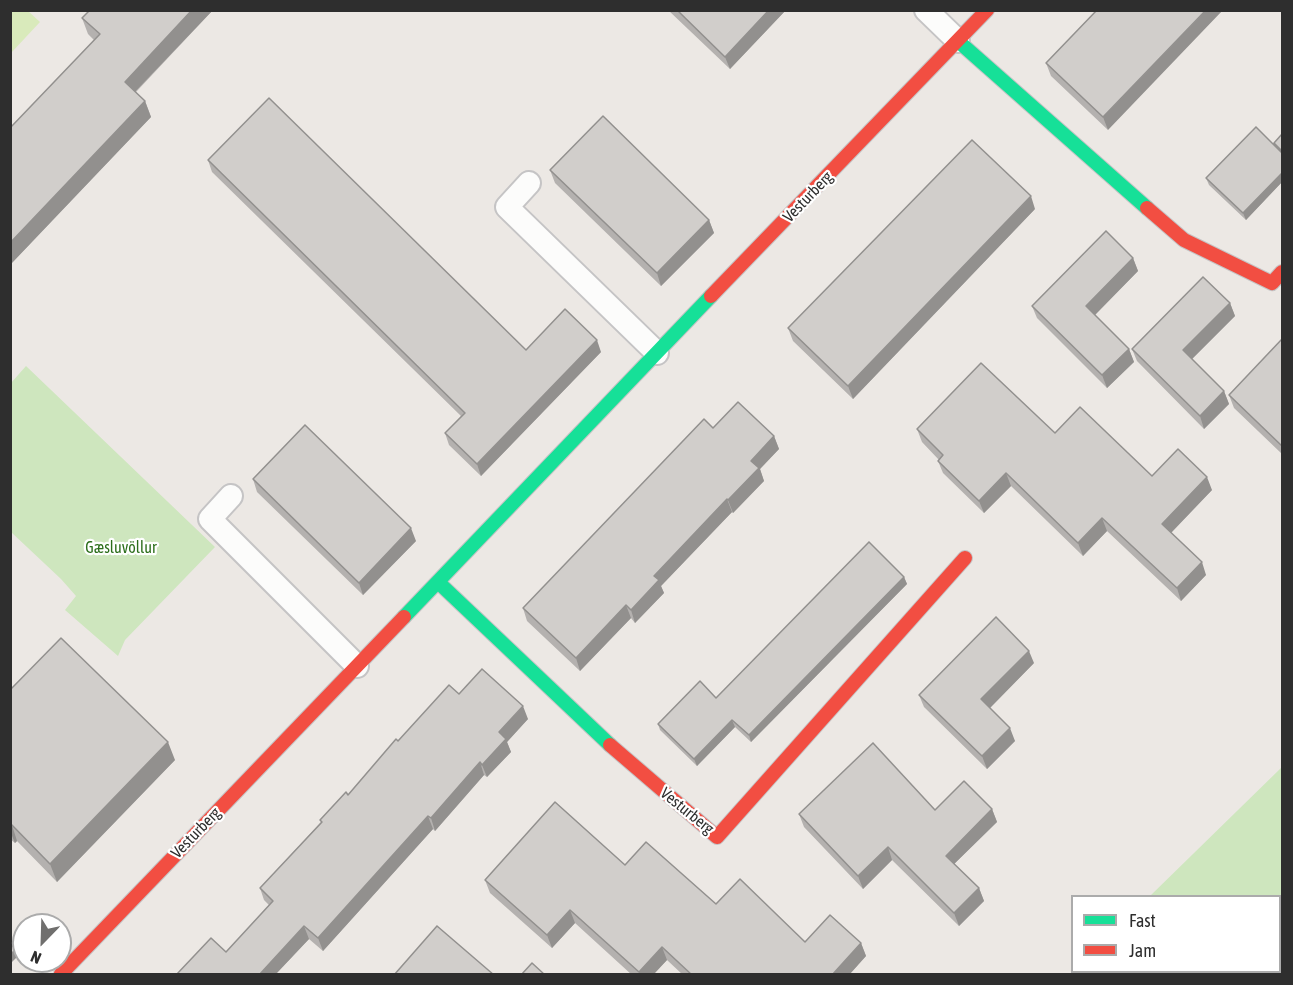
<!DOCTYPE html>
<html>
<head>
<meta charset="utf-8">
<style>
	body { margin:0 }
	#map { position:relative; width:1293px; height:985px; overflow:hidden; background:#ece8e4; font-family:"Asap Condensed",sans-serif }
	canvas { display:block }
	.frame { position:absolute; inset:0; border:12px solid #2e2e2e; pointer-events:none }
	.legend { position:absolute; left:1071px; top:895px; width:210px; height:78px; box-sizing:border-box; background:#fff; border:2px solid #ababab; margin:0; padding:8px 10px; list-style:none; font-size:18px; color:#2e2e2e }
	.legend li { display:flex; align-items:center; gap:12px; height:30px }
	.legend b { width:30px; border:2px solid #ababab }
	.north { position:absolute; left:12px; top:913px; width:60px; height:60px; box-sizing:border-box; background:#fff; border:2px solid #ababab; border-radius:50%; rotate:203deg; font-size:16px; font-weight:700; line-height:24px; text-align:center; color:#2e2e2e }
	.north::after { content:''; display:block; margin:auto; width:21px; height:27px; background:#706f6e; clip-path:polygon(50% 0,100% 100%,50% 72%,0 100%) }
</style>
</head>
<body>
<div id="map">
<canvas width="1293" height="985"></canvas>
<div class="frame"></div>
<ul class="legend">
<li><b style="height:8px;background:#16e098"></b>Fast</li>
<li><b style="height:8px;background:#f24e42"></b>Jam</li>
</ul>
<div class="north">N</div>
</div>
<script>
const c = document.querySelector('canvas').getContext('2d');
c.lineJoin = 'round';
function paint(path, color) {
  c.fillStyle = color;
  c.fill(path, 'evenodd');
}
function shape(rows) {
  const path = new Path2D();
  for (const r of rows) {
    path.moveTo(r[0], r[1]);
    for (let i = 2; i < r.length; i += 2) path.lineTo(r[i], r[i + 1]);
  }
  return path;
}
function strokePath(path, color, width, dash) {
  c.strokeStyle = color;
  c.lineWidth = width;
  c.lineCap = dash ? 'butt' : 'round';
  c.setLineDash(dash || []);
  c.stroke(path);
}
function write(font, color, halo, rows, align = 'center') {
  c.font = font + ' "Asap Condensed",sans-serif';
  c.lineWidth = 4.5;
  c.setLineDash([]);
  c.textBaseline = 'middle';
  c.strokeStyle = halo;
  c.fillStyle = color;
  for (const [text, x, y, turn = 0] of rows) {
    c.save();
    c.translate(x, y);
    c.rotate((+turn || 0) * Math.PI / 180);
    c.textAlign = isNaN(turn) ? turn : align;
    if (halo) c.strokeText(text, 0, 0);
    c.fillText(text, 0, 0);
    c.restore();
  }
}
const green = shape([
	[26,366,215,547,125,640,118,656,65,610,76,596,61,579,11,532,11,383],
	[1282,767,1282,974,1070,974,1073,972,1280,972,1280,896,1150,896]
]);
const pitch = shape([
	[11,10,28,11,40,22,11,53]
]);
const lane = shape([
	[926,10,958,41],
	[529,183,507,207,657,353],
	[231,496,210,519,357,666]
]);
const fast = shape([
	[958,41,1147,208],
	[438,582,610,745],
	[404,617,711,296]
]);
const jam = shape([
	[1147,208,1184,240,1272,283,1282,272],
	[711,296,987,10],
	[610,745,717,837,965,558],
	[61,974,404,617]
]);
const wall = shape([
	[90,10,213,10,136,92,145,101,151,117,10,265,10,128,94,40,88,34,82,18],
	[668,10,786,10,730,69],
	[1097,10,1108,130,1051,76,1046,63],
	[1282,134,1282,182,1246,220,1209,185,1206,178,1275,146,1274,143],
	[208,160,526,350,601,352,481,476,449,445,445,433,461,416,212,172],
	[550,170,709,220,714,233,661,286,555,183],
	[1035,209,853,399,793,341,788,328],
	[1133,258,1138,271,1095,315,1129,349,1134,362,1107,388,1037,318,1032,306],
	[1230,303,1235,316,1192,359,1224,391,1229,404,1204,429,1137,361,1132,349],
	[1282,339,1282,454,1234,408,1229,395],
	[713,428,774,436,779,449,760,469,764,481,733,513,732,512,661,586,664,593,635,623,631,618,580,671,527,621,523,608],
	[917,429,1055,433,1152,476,1212,490,1171,533,1206,575,1181,601,1107,531,1083,556,1011,486,984,513,943,473,938,461,939,460,922,442],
	[253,479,416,541,363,595,257,492],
	[904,577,907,584,751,742,735,727,697,766,660,730,658,724,716,698],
	[1034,663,990,708,1015,741,987,769,924,707,919,695],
	[10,690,175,760,57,882,17,841,15,843,10,839],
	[459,694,528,719,507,742,511,752,487,777,484,775,435,831,433,829,323,951,309,939,275,975,226,952,269,905,264,900,260,888,321,822,320,820],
	[992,809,997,822,954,864,979,888,984,901,959,926,892,860,863,889,804,827,799,814],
	[625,865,805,942,861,943,866,956,849,975,683,975,667,960,653,975,632,975,575,923,552,948,490,893,485,880]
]);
const shadedWall = shape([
	[192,10,213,10,130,97,125,82],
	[769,10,786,10,730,69,725,57],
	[1206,10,1223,10,1108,130,1103,117],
	[145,101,151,117,10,265,10,243],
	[1282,173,1282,182,1246,220,1243,213],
	[1031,196,1035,209,853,399,848,386],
	[709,220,714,233,661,286,657,273],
	[1133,258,1138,271,1091,319,1086,306],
	[1230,303,1235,316,1188,363,1183,350],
	[597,340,601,352,481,476,477,464],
	[1129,349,1134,362,1107,388,1102,375],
	[1224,391,1229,404,1204,429,1200,416],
	[774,436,779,449,760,469,764,481,733,513,728,500,751,461],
	[1006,473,1011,486,984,513,979,501],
	[1207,477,1212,490,1167,537,1162,524],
	[727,499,732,512,661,586,664,593,635,623,631,610,654,576],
	[1102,518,1107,531,1083,556,1078,543],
	[411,528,416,541,363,595,359,583],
	[1202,562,1206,575,1181,601,1177,588],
	[904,577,907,584,751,742,749,735],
	[626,605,631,618,580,671,576,658],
	[1029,651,1034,663,986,712,981,699],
	[523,706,528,719,507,742,511,752,487,777,482,765,499,732],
	[732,720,735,727,697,766,694,759],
	[1010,728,1015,741,987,769,982,756],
	[168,742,175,760,57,882,50,864],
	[480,762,484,775,435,831,431,818],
	[992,809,997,822,950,868,946,856],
	[428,816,433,829,323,951,318,938],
	[11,822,17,841,15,843,10,831],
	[888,847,892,860,863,889,858,876],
	[979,888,984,901,959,926,954,913],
	[570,910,575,923,552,948,547,935],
	[304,926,309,939,275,975,259,975],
	[861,943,866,956,849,975,832,975],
	[662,947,667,960,653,975,640,975,639,972],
	[16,949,18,956,10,964,10,955]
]);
const building = shape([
	[90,10,192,10,125,82,145,101,10,243,10,128,100,34,82,18,90,10],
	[677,10,769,10,725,57,677,10],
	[1097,10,1206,10,1103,117,1046,63,1097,10],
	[269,98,526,350,565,309,597,340,477,464,445,433,465,413,208,160,269,98],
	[603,116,709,220,657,273,550,170,603,116],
	[1256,127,1282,153,1282,173,1243,213,1206,178,1256,127],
	[1282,134,1282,151,1274,143,1282,134],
	[972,140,1031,196,848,386,788,328,972,140],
	[1106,231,1133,258,1086,306,1129,349,1102,375,1032,306,1106,231],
	[1203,277,1230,303,1183,350,1224,391,1200,416,1132,349,1203,277],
	[1282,339,1282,446,1229,395,1282,339],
	[981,363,1055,433,1080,407,1152,476,1178,449,1207,477,1162,524,1202,562,1177,588,1102,518,1078,543,1006,473,979,501,938,461,943,455,917,429,981,363],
	[738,402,774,436,751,461,759,468,728,500,727,499,654,576,659,580,631,610,626,605,576,658,523,608,704,419,713,428,738,402],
	[305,425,411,528,359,583,253,479,305,425],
	[869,542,904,577,749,735,732,720,694,759,658,724,700,681,716,698,869,542],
	[996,617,1029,651,981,699,1010,728,982,756,919,695,996,617],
	[61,638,168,742,50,864,10,823,10,690,61,638],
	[482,669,523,706,499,732,506,739,482,765,480,762,431,818,428,816,318,938,304,926,259,975,176,975,211,938,226,952,273,901,260,888,322,822,320,820,346,792,348,795,396,739,398,741,449,685,459,694,482,669],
	[873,743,935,810,964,781,992,809,946,856,979,888,954,913,888,847,858,876,799,814,873,743],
	[555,802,625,865,646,842,716,904,740,879,805,942,830,915,861,943,832,975,692,975,662,947,639,972,570,910,547,935,485,880,555,802],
	[437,926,494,975,394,975,437,926],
	[10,944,16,949,10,955,10,944],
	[532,963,545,975,521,975,532,963]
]);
const streetNames = [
	["Vesturberg",808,197,-46],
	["Vesturberg",687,811,39],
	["Vesturberg",196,833,-46]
];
const parkNames = [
	["Gæsluvöllur",121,548]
];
paint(green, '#cee6be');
paint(pitch, '#d9eabb');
strokePath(lane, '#c5c4c5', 26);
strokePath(fast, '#c5c4c5', 16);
strokePath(jam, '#c5c4c5', 16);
strokePath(lane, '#fcfcfb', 22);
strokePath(fast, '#16e098', 14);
strokePath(jam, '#f24e42', 14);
paint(wall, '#b4b1af');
paint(shadedWall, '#92908e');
paint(building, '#d1cecb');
strokePath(building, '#92908e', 1.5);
write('16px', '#2e2e2e', '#fff', streetNames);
write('16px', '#2c6e1b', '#fff', parkNames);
</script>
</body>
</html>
